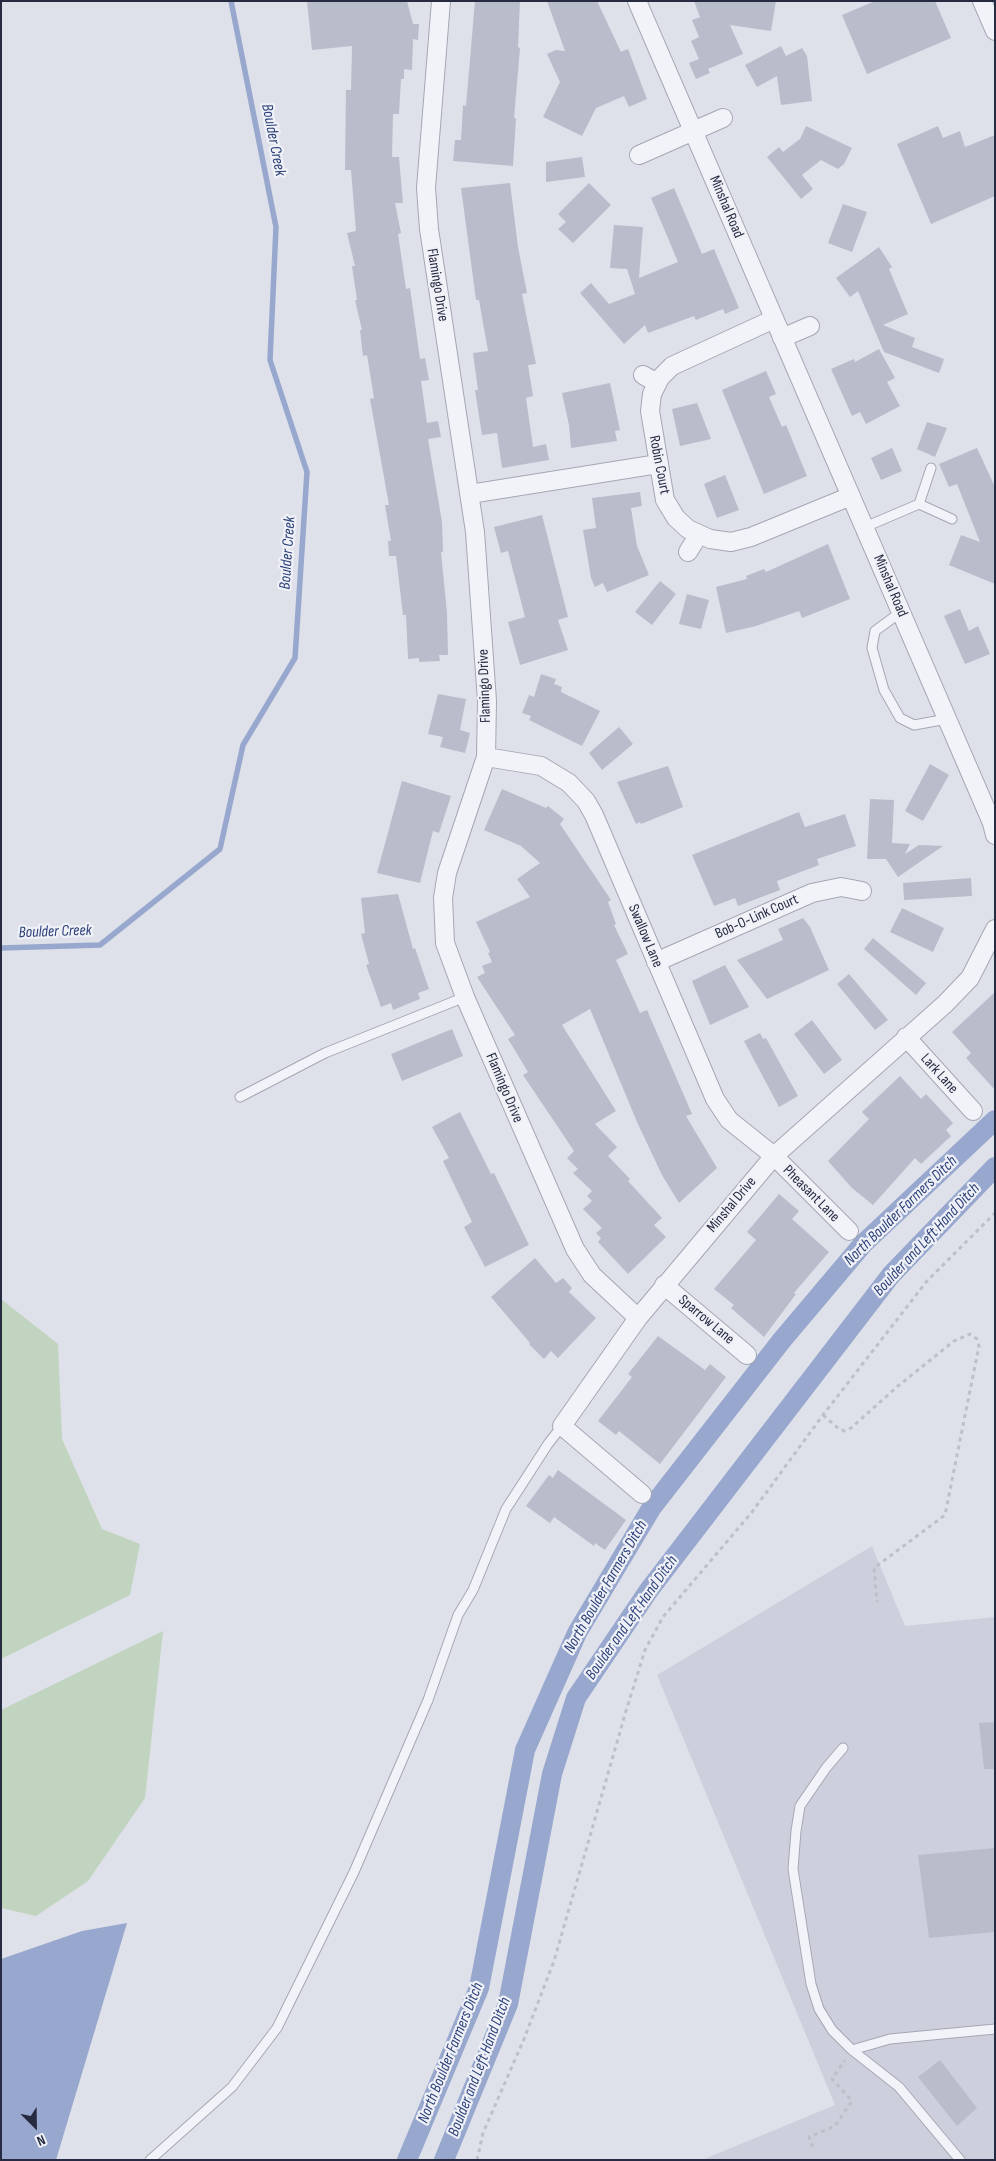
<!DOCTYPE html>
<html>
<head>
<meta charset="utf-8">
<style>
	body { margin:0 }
	#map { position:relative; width:996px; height:2161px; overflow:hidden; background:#dfe1ea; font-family:"Sofia Sans Condensed",sans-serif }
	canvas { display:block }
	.frame { position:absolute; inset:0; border:2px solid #262b42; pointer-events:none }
	.north { position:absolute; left:10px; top:2101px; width:50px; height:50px; -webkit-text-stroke:4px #eff1f7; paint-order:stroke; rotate:157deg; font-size:14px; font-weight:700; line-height:20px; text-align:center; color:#262b42 }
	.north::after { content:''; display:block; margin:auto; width:18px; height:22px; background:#262b42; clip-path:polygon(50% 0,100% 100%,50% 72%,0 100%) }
</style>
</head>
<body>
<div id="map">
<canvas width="996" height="2161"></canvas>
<div class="frame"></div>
<div class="north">N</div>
</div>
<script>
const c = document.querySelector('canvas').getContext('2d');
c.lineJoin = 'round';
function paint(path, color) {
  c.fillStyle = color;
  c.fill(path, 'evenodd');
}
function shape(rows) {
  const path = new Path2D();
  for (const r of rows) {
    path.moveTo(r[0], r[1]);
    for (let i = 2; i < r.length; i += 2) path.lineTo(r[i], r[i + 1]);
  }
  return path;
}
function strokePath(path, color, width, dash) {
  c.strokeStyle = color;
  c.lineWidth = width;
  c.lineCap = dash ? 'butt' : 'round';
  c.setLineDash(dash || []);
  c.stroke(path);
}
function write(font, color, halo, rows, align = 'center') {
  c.font = font + ' "Sofia Sans Condensed",sans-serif';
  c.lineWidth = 4.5;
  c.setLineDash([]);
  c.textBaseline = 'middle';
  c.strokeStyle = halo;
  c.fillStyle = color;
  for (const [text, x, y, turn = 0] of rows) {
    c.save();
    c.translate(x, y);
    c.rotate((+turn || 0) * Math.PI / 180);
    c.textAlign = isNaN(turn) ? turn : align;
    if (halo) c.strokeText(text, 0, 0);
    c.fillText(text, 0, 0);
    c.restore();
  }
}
const built = shape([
	[872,1546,905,1626,995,1617,995,2160,702,2160,835,2105,657,1675]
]);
const green = shape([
	[1,1299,58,1344,62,1439,102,1529,140,1544,130,1595,1,1659],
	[163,1631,145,1798,88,1881,36,1916,1,1908,1,1710]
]);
const water = shape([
	[127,1923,56,2160,1,2160,1,1959,82,1931]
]);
const stream = shape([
	[1,948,100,945,220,849,243,745,295,658,307,472,270,360,276,227,231,1]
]);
const canal = shape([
	[407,2160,479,1988,525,1750,577,1633,652,1507,782,1340,863,1244,995,1120],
	[444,2160,508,2004,552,1774,576,1698,649,1590,891,1275,995,1167]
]);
const building = shape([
	[307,1,407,1,413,24,419,24,418,40,413,39,412,70,404,69,404,79,401,79,399,114,393,114,392,157,399,157,403,203,395,203,401,233,398,234,406,289,410,288,420,359,425,358,429,380,421,381,427,423,438,421,441,437,428,439,442,522,443,552,441,552,447,613,448,655,439,655,440,661,419,662,419,658,408,659,406,615,403,615,396,556,389,556,388,541,391,541,385,505,389,505,370,399,374,398,367,355,363,356,360,330,362,330,355,300,357,300,352,266,355,266,347,233,356,231,351,170,345,170,346,90,351,90,352,46,312,50],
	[475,1,520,1,518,47,520,48,514,118,516,118,513,166,453,161,455,140,461,140,463,105,466,106],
	[547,1,597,1,621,52,628,49,647,99,629,107,624,96,596,108,582,136,543,117,560,82,547,54,556,50,565,51],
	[694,1,776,1,771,31,730,25,743,54,708,69,710,73,696,79,689,63,699,59,691,41,699,37,692,20,700,17],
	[875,1,935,1,951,38,867,74,842,15],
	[781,46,786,56,802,48,807,56,812,101,781,105,777,76,757,87,745,65],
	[806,126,852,148,844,164,838,169,821,160,802,175,813,189,801,199,767,157,779,147,783,152,800,139],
	[938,126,943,138,960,131,965,147,995,135,995,196,931,224,897,144],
	[582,157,585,177,546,182,546,162],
	[510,183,518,247,527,293,522,294,536,364,528,365,533,396,526,398,533,447,546,444,549,460,502,468,497,433,482,435,475,390,478,390,473,353,488,351,479,300,476,300,461,188],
	[589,183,611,205,573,243,558,229,566,222,558,214],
	[674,188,702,254,714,249,739,308,725,314,723,309,696,320,694,316,648,333,645,325,624,344,580,293,591,283,609,304,635,294,627,269,610,268,614,225,643,227,639,278,678,262,651,198],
	[843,204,867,212,852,252,828,243],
	[879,247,892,267,889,269,908,314,883,325,915,338,912,347,944,359,939,373,884,352,858,291,850,297,836,278],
	[879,349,895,378,887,382,900,406,866,424,860,412,852,416,831,369,854,359,855,362],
	[766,371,776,394,769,397,782,427,786,425,807,476,764,494,722,390],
	[610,383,620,430,615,431,617,441,571,448,569,425,562,393],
	[697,403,711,439,680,446,672,409],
	[927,422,947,428,935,457,917,449],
	[892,448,902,471,881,480,871,458],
	[977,448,995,487,995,584,949,565,961,535,980,542,957,484,949,487,939,464],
	[725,475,739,510,717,518,704,484],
	[640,492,642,506,631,508,637,546,649,575,607,592,603,583,595,587,591,578,583,530,596,528,592,498],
	[542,515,568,617,558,620,568,650,520,665,508,622,525,617,508,551,501,553,494,527],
	[828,544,850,599,802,618,799,611,756,626,726,633,716,587,747,579,746,576,764,569,766,572],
	[660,581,676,594,652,625,635,612],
	[687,594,709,600,701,629,679,624],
	[960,609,969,631,978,626,990,654,965,664,944,616],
	[541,674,556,679,554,684,562,687,561,692,600,711,582,746,529,720,531,716,522,713,529,695,534,697],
	[438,694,466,699,460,730,470,733,465,753,440,747,443,737,428,734],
	[619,727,633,744,602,770,589,753],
	[930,764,949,775,923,821,905,811],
	[668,766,683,807,641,824,640,822,636,824,617,782],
	[402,781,451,796,439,833,433,831,420,883,377,873],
	[502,789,546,808,548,806,564,819,560,824,611,900,608,902,616,924,614,925,628,954,616,960,640,1013,647,1010,692,1114,686,1116,717,1168,679,1203,662,1175,637,1122,590,1009,562,1025,616,1111,595,1124,617,1147,608,1156,630,1179,628,1181,662,1218,654,1225,666,1237,628,1274,598,1242,601,1238,596,1233,602,1228,583,1209,592,1201,587,1196,592,1191,573,1173,578,1169,567,1158,574,1151,523,1075,528,1072,508,1039,515,1035,477,977,485,973,482,966,492,962,488,953,490,952,476,922,530,897,517,879,540,863,521,846,484,830],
	[870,799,894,800,892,843,910,844,905,854,919,845,943,846,898,877,886,859,867,859],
	[799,812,805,827,845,814,856,846,817,859,819,865,777,881,780,890,738,906,735,898,714,906,692,855],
	[971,878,972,896,904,900,903,883],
	[398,894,413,949,415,948,429,989,418,993,420,999,393,1010,391,1003,381,1007,366,965,369,964,361,934,365,933,361,898],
	[902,908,944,928,933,952,890,932],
	[803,918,810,927,829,970,767,999,737,960,783,940,778,929],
	[873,938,926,983,916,995,864,949],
	[725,965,749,1007,710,1025,692,981],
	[849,974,888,1020,875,1030,837,984],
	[995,992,995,1090,966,1058,971,1053,952,1032],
	[812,1020,842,1060,824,1074,794,1034],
	[452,1029,463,1056,402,1081,391,1054],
	[760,1033,763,1039,766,1038,798,1096,779,1107,744,1041],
	[900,1076,921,1099,926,1094,953,1123,946,1130,951,1136,921,1164,915,1158,873,1205,852,1188,828,1161,869,1119,862,1112],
	[460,1112,491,1174,494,1173,529,1245,485,1267,464,1227,472,1222,443,1161,449,1158,432,1127],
	[779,1194,799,1211,792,1219,829,1252,794,1293,796,1294,764,1337,731,1308,734,1305,714,1289,756,1240,747,1232],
	[535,1258,556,1283,563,1278,572,1288,569,1292,596,1318,558,1358,551,1351,544,1359,529,1344,530,1343,491,1297],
	[658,1336,705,1370,710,1364,726,1377,660,1464,619,1431,616,1435,598,1421,632,1377,628,1374],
	[558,1470,626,1520,605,1550,595,1543,594,1546,554,1517,550,1523,526,1506,549,1475,553,1478],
	[995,1722,995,1769,984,1769,979,1723],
	[995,1848,995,1932,929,1938,918,1855],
	[940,2060,977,2108,957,2126,918,2077]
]);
const path = shape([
	[823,1415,839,1429,845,1431,851,1428,898,1386,954,1341,970,1334,977,1339,979,1346,945,1515,874,1568,877,1602],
	[813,2147,809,2137,835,2126,852,2101,832,2079,845,2060],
	[477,2160,483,2133,524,2039,554,1961,626,1711,645,1650,663,1617,752,1512,823,1415,927,1281,995,1213]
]);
const service = shape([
	[919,504,931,468],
	[865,527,919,504,952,519],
	[901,612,875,631,872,648,884,690,900,718,914,725,947,719],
	[240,1097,325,1053,465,997],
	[843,1748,826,1768,800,1806,796,1831,793,1869,811,1984,819,2009,832,2030,852,2050,899,2087,960,2160],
	[852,2050,890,2039,995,2029],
	[150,2160,232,2087,277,2028,354,1872,428,1700,458,1615,473,1590,506,1509,548,1444,562,1426]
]);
const minor = shape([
	[441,1,426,188,429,229,475,532,487,701,486,757,447,873,443,898,445,943,465,997,575,1249,592,1275,638,1318],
	[637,1,992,823,995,835],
	[982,1,995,31],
	[639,155,723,118],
	[774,319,672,366,660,378,652,394,650,411,665,500,676,518,688,529,710,539,731,542,751,537,851,496],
	[782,338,810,326],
	[643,375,657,383],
	[470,494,658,464],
	[688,552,699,534],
	[486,757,541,766,569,783,586,801,594,815,715,1099,729,1120,774,1156,849,1231],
	[656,962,812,893,841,887,862,891],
	[906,1037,973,1111],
	[664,1285,747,1355],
	[642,1494,562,1426,638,1318,774,1156,945,1004,970,978,995,929]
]);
const streetNames = [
	["Minshal Road",726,207,67],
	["Flamingo Drive",437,285,81],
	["Robin Court",659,465,79],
	["Minshal Road",890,586,67],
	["Flamingo Drive",485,686,-92],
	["Bob-O-Link Court",757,917,-24],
	["Swallow Lane",645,936,67],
	["Lark Lane",939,1074,48],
	["Flamingo Drive",504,1088,67],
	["Pheasant Lane",811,1194,45],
	["Minshal Drive",732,1205,-50],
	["Sparrow Lane",706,1320,40]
];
const waterNames = [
	["Boulder Creek",273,140,79],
	["Boulder Creek",288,553,-86],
	["Boulder Creek",55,932,-2],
	["North Boulder Farmers Ditch",901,1211,-44],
	["Boulder and Left Hand Ditch",927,1240,-47],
	["North Boulder Farmers Ditch",606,1587,-60],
	["Boulder and Left Hand Ditch",632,1618,-55],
	["North Boulder Farmers Ditch",451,2053,-68],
	["Boulder and Left Hand Ditch",480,2067,-69]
];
paint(built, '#cdd0dc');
paint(green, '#c1d4bf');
paint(water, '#97a7cd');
strokePath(stream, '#97a7cd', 5.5);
strokePath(canal, '#97a7cd', 20);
paint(building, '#b9bcca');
strokePath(service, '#a4a7b4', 11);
strokePath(minor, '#a4a7b4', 20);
strokePath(path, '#bdbfc9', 3, [4, 4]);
strokePath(service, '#f2f3f8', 9);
strokePath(minor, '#f2f3f8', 18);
write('15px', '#262b42', '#eff1f7', streetNames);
write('italic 16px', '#2d417a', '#eff1f7', waterNames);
</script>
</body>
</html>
